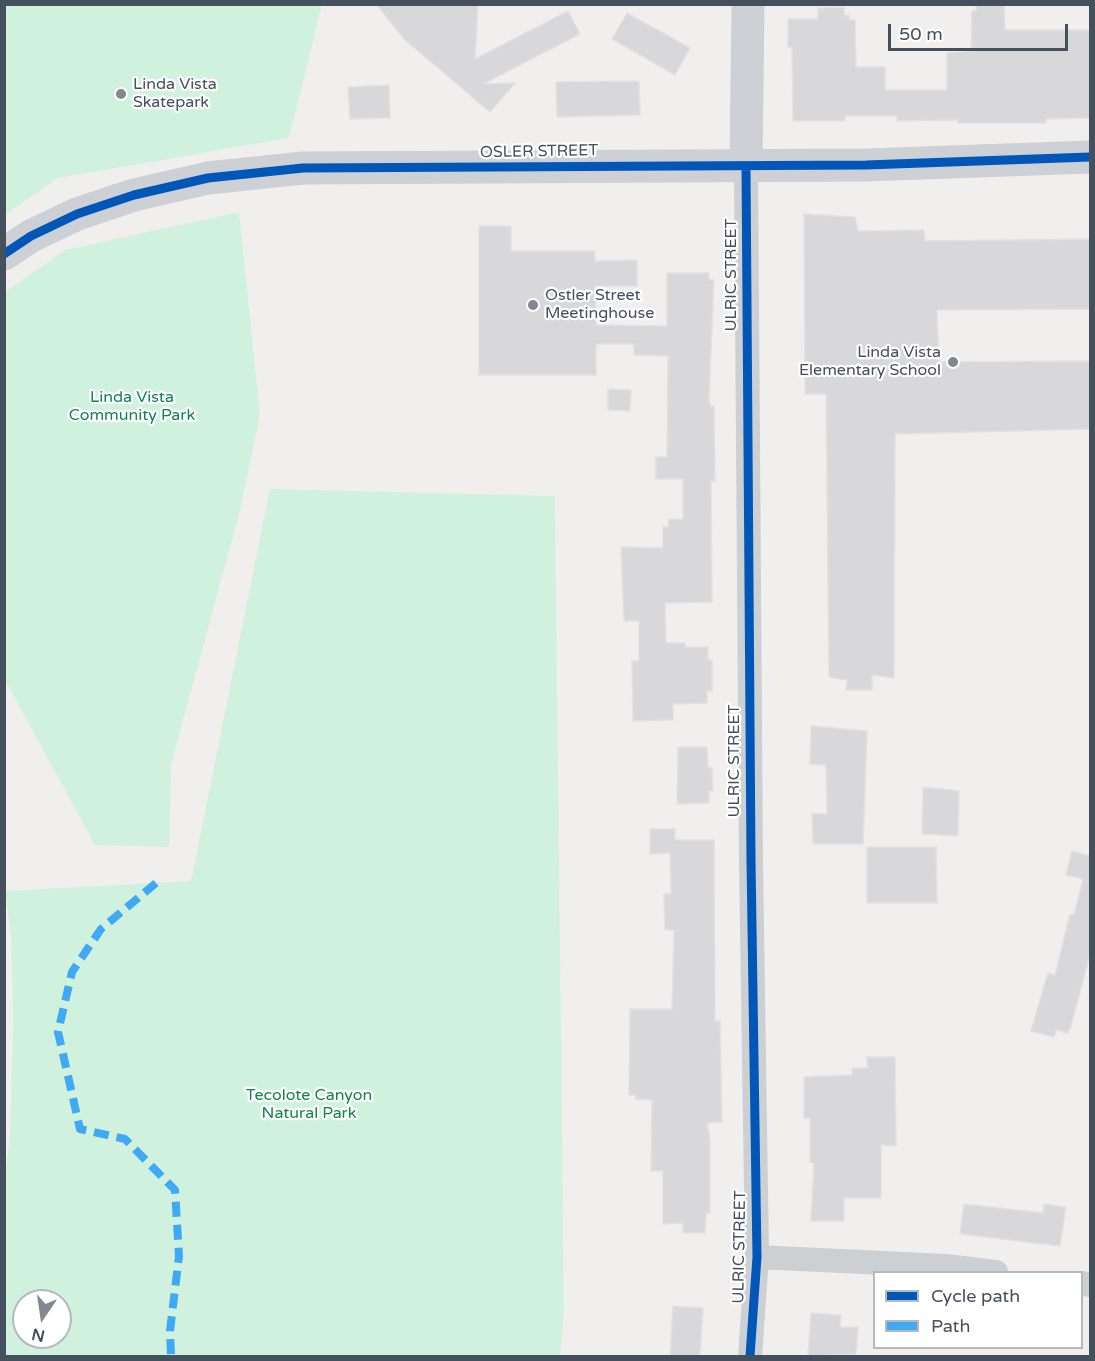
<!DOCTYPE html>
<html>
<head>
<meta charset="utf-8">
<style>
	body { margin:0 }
	#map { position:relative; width:1095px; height:1361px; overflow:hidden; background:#f0efee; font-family:"Varela Round",sans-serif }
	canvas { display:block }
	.frame { position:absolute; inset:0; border:6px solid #44505d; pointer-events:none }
	.legend { position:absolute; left:873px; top:1271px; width:210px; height:78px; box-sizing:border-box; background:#fff; border:2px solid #b4b9be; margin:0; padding:8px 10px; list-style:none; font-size:18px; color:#44505d }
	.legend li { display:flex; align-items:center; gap:12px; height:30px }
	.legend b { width:30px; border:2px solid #b4b9be }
	.north { position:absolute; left:12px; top:1289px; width:60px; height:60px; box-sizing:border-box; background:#fff; border:2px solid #b4b9be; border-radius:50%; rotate:193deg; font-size:16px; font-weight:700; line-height:24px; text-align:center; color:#44505d }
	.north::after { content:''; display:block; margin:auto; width:21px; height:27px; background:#808890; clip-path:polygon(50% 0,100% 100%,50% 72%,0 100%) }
	.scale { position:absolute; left:888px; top:24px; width:180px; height:27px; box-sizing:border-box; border:3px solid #44505d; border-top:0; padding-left:8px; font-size:18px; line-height:21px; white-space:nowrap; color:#44505d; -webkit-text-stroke:4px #fff; paint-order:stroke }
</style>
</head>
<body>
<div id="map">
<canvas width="1095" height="1361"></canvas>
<div class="frame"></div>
<ul class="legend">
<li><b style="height:8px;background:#0057b8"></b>Cycle path</li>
<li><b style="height:8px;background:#3fa9f5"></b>Path</li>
</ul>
<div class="north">N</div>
<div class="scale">50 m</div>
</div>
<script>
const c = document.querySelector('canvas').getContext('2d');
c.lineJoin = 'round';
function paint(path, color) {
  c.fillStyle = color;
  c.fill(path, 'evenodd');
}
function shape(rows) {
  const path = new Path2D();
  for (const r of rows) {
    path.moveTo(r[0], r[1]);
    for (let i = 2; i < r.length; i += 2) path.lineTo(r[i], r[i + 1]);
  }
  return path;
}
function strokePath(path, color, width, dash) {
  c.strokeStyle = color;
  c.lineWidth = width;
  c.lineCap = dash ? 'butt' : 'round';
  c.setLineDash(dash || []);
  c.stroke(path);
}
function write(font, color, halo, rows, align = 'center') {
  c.font = font + ' "Varela Round",sans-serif';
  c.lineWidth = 4.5;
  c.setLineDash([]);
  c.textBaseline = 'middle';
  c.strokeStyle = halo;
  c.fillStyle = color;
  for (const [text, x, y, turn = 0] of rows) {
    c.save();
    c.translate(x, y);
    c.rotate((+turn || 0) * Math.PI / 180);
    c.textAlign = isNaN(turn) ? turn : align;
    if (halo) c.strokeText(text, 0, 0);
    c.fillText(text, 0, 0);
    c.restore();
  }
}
const green = shape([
	[4,5,5,4,322,5,289,138,58,178,5,215],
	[239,212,260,415,240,510,171,765,169,847,95,845,5,680,5,292,65,250],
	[270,489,555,496,564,1312,560,1356,5,1356,4,1188,10,1134,13,1019,11,937,5,891,191,881],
	[24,1301,60,1301,60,1337,24,1337]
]);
const building = shape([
	[376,4,478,4,475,59,568,11,580,34,483,84,515,83,490,112,404,39,376,4],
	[976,4,1004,4,1005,30,1090,30,1090,118,1046,119,1046,123,958,123,958,120,897,121,897,116,845,116,845,121,793,121,792,47,788,47,788,19,818,19,818,8,844,7,844,16,849,15,849,20,855,20,856,67,885,67,885,90,947,90,947,53,971,51,972,11,976,11,976,4],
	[627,13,690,48,675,75,612,39,627,13],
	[639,81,640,115,557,117,556,82,639,81],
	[389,85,390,118,350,119,348,87,389,85],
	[804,214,855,217,858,231,924,230,925,241,1090,239,1090,309,937,310,939,362,1090,361,1090,429,895,434,894,678,872,675,872,690,846,690,847,680,829,677,826,394,805,394,804,214],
	[479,226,511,226,511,251,595,251,595,261,637,260,637,286,595,286,596,325,667,326,667,273,709,273,709,280,714,280,709,399,711,407,714,406,715,481,711,481,712,602,665,603,666,643,685,643,685,647,708,647,708,660,712,660,712,691,707,691,707,703,673,704,673,720,633,721,632,661,639,661,639,621,624,621,621,547,663,548,663,527,668,527,669,519,683,519,683,479,656,479,656,457,667,457,668,356,634,355,634,344,596,344,596,375,479,375,479,226],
	[608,389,631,390,630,411,608,410,608,389],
	[811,726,867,731,863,844,813,844,812,813,827,814,826,765,810,764,811,726],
	[678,747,707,747,708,767,712,768,713,791,709,791,709,803,677,804,678,747],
	[923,787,959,791,958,836,922,834,923,787],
	[650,829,675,829,675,840,714,840,715,1021,720,1021,722,1122,707,1123,710,1140,710,1213,706,1213,705,1233,683,1233,683,1223,663,1224,663,1171,651,1171,652,1100,635,1099,636,1095,629,1095,630,1009,672,1009,674,930,665,930,664,894,671,894,670,853,650,854,650,829],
	[867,847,936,847,937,903,867,903,867,847],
	[1072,851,1090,856,1090,955,1070,1029,1067,1033,1056,1030,1054,1037,1031,1031,1048,973,1055,975,1070,914,1074,915,1083,879,1066,875,1072,851],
	[867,1057,895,1057,896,1146,881,1145,881,1198,844,1198,844,1221,811,1221,814,1163,810,1162,810,1118,804,1118,804,1077,852,1075,852,1068,868,1068,867,1057],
	[964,1204,1043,1213,1044,1204,1066,1207,1060,1246,960,1234,964,1204],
	[673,1306,703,1308,700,1356,670,1356,673,1306],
	[811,1313,841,1315,840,1327,858,1327,856,1354,808,1356,811,1313]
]);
const street = shape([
	[746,166,751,861,757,1257,750,1356],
	[757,1257,946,1266,996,1272],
	[1082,1283,1090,1285]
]);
const secondary = shape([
	[746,166,748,4],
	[4,254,31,236,77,214,134,195,208,178,303,168,866,165,1090,157]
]);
const quiet = shape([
	[156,883,101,929,72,972,58,1032,80,1129,125,1139,175,1190,179,1256,170,1331,171,1356]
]);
const cycleway = shape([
	[746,166,751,861,757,1257,750,1356],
	[4,254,31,236,77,214,134,195,208,178,303,168,866,165,1090,157]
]);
const markers = [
	[121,94,6,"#808890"],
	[533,305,6,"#808890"],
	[953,362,6,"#808890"]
];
const poiNames = [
	["Linda Vista",133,85],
	["Skatepark",133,103],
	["Ostler Street",545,296],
	["Meetinghouse",545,314],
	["Linda Vista",941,353,"right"],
	["Elementary School",941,371,"right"]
];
const streetNames = [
	["OSLER STREET",539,152,-1],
	["ULRIC STREET",732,275,-90],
	["ULRIC STREET",735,761,-90],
	["ULRIC STREET",740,1247,-89]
];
const parkNames = [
	["Linda Vista",132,398],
	["Community Park",132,416],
	["Tecolote Canyon",309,1096],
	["Natural Park",309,1114]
];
paint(green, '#d1f1df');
paint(building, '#d8d8da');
strokePath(building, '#e1e1e1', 1.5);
strokePath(street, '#ccd0d3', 24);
strokePath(secondary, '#cdd0d4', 33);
strokePath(quiet, '#3fa9f5', 8, [15, 8]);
strokePath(cycleway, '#0057b8', 9);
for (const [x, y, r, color] of markers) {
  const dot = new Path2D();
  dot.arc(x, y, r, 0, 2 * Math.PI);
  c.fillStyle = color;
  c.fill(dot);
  strokePath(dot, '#fff', 2);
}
write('16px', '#44505d', '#fff', poiNames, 'left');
write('16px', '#44505d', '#fff', streetNames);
write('16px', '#0f8450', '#fff', parkNames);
</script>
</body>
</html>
